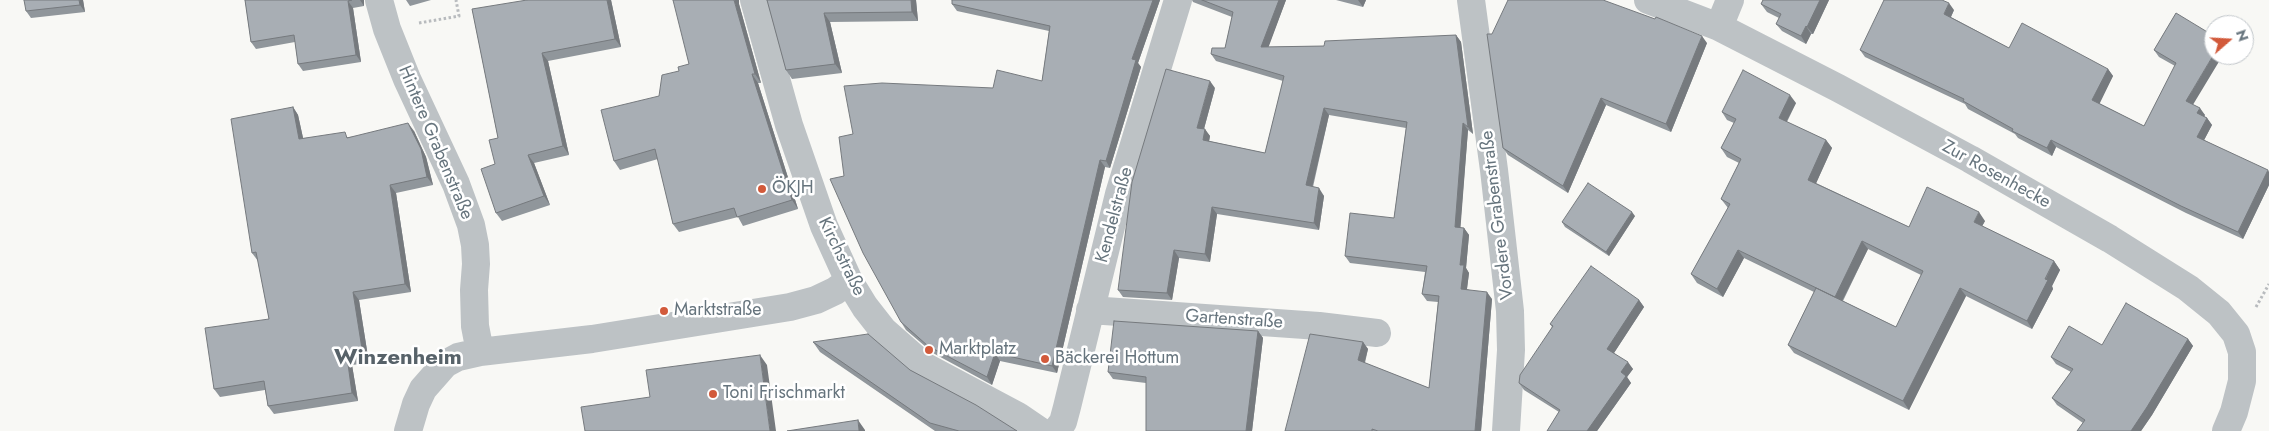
<!DOCTYPE html>
<html>
<head>
<meta charset="utf-8">
<style>
	body { margin:0 }
	#map { position:relative; width:2269px; height:431px; overflow:hidden; background:#f8f8f5; font-family:Jost,sans-serif }
	canvas { display:block }
	.north { position:absolute; left:2204px; top:15px; width:50px; height:50px; box-sizing:border-box; background:#fff; border:1px solid #c2c7cb; border-radius:50%; rotate:71deg; font-size:14px; font-weight:700; line-height:20px; text-align:center; color:#66747d }
	.north::after { content:''; display:block; margin:auto; width:18px; height:22px; background:#d25a3b; clip-path:polygon(50% 0,100% 100%,50% 72%,0 100%) }
</style>
</head>
<body>
<div id="map">
<canvas width="2269" height="431"></canvas>
<div class="north">N</div>
</div>
<script>
const c = document.querySelector('canvas').getContext('2d');
c.lineJoin = 'round';
function shape(rows) {
  const path = new Path2D();
  for (const r of rows) {
    path.moveTo(r[0], r[1]);
    for (let i = 2; i < r.length; i += 2) path.lineTo(r[i], r[i + 1]);
  }
  return path;
}
function strokePath(path, color, width, dash) {
  c.strokeStyle = color;
  c.lineWidth = width;
  c.lineCap = dash ? 'butt' : 'round';
  c.setLineDash(dash || []);
  c.stroke(path);
}
function paint(path, color) {
  c.fillStyle = color;
  c.fill(path, 'evenodd');
}
function write(font, color, halo, rows, align = 'center') {
  c.font = font + ' Jost,sans-serif';
  c.lineWidth = 5;
  c.setLineDash([]);
  c.textBaseline = 'middle';
  c.strokeStyle = halo;
  c.fillStyle = color;
  for (const [text, x, y, turn = 0] of rows) {
    c.save();
    c.translate(x, y);
    c.rotate((+turn || 0) * Math.PI / 180);
    c.textAlign = isNaN(turn) ? turn : align;
    if (halo) c.strokeText(text, 0, 0);
    c.fillText(text, 0, 0);
    c.restore();
  }
}
const path = shape([
	[419,23,459,16,456,0],
	[2256,307,2269,284]
]);
const minor = shape([
	[379,0,387,29,407,79,456,184,471,225,475,245,476,264,474,290,475,326,480,352],
	[754,0,789,125,824,226,849,281,865,307,883,330,924,366,1018,416,1040,431],
	[1471,0,1494,170,1510,311,1511,350,1506,431],
	[1648,0,1719,27,1838,88,1970,159,2110,239,2188,288,2219,313,2236,334,2242,352,2242,381,2234,412,2226,431],
	[1719,27,1730,0],
	[1090,310,1319,326,1377,333],
	[408,431,416,404,423,389,445,364,458,357,480,352,592,339,790,307,816,300,835,291,849,281],
	[1056,431,1063,422,1067,407,1119,194,1178,0]
]);
const wall = shape([
	[83,0,85,12,31,18,26,11],
	[245,0,364,0,364,6,353,8,361,62,303,71,298,64,295,42,256,49,251,42],
	[406,0,431,0,410,6],
	[611,0,621,47,548,61,569,155,534,163,550,205,502,221,496,213,495,164,498,138,472,9],
	[767,0,916,0,918,21,830,22,842,73,792,79,786,70],
	[1160,0,1138,63,1141,67,1110,168,1105,167,1057,373,1000,361,992,385,933,353,906,330,901,322,844,176,853,134,993,88,1042,81,1049,31,957,11,952,4],
	[1192,0,1286,0,1268,47,1324,46,1456,35,1461,42,1473,134,1468,130,1460,228,1464,228,1469,235,1466,268,1469,273,1467,289,1492,299,1481,431,1285,431,1363,342,1368,349,1365,363,1429,388,1438,302,1427,301,1422,294,1425,272,1350,263,1345,256,1394,218,1406,128,1329,115,1313,187,1324,196,1319,230,1217,214,1210,262,1179,258,1172,300,1123,297,1118,290,1215,88,1204,129,1210,136,1209,141,1265,153,1283,81,1216,61,1211,54,1225,48,1232,17,1193,2],
	[1336,0,1366,0,1363,7],
	[1763,0,1829,0,1813,34,1811,34,1806,44,1782,31,1776,24,1779,18,1767,12,1761,4],
	[739,4,761,83,758,83,798,209,743,226,738,217,679,232,673,224,658,159,620,170,614,161,659,96,679,71,689,64],
	[1954,10,1951,17,2009,48,2108,69,2113,76,2099,103,2144,126,2175,66,2159,57,2154,50,2176,13,2193,105,2205,115,2204,116,2207,118,2212,125,2204,140,2269,172,2269,185,2243,239,2186,213,2056,147,2052,156,2018,138,2015,134,1968,109,1965,104,1865,57,1860,50],
	[1492,34,1707,43,1671,132,1606,105,1568,193,1508,155,1503,148],
	[1796,103,1787,122,1826,140,1832,148,1816,183,1909,227,1985,221,1982,226,2054,261,2060,270,2052,286,2053,289,2032,329,1966,296,1909,410,1794,353,1788,345,1814,292,1744,258,1723,297,1697,283,1691,274,1728,208,1721,199,1739,163,1727,157,1721,148,1734,123,1727,120,1722,112],
	[1868,249,1921,275,1896,327,1843,301],
	[293,107,298,115,303,138,349,137,414,131,426,157,433,185,396,193,411,292,359,300,369,363,352,365,358,401,274,414,268,406,265,390,220,397,214,389,269,319,258,261,252,253],
	[1635,216,1609,256,1565,227,1562,222],
	[1639,300,1644,307,1614,353,1633,369,1627,377,1631,383,1597,431,1547,431,1559,412,1524,390,1519,383,1552,327,1550,324],
	[1258,331,1263,338,1252,431,1146,431,1146,383,1113,379,1108,372],
	[2188,339,2193,346,2152,415,2141,431,2077,431,2083,423,2057,405,2052,398,2071,372,2056,364,2051,357,2102,345],
	[813,342,910,370,1017,431,935,431,820,352]
]);
const shadedWall = shape([
	[79,0,83,0,85,12,80,5],
	[360,0,364,0,364,6],
	[607,0,611,0,621,47,615,39],
	[734,0,739,0,739,4,761,83,755,74],
	[911,0,916,0,918,21,912,12],
	[1153,0,1160,0,1138,63,1141,67,1110,168,1106,161,1132,59],
	[1279,0,1286,0,1266,54,1261,47],
	[1358,0,1366,0,1363,7],
	[1820,0,1829,0,1813,34,1807,27],
	[348,1,353,8,361,62,356,55],
	[1949,3,1954,10,1949,21,1944,14],
	[824,13,830,22,842,73,835,64],
	[1806,26,1811,34,1806,44,1801,36],
	[1456,35,1461,42,1473,134,1468,127],
	[1702,36,1707,43,1671,132,1666,124],
	[542,53,548,61,569,155,563,146],
	[2214,54,2214,55,2223,55,2191,108,2186,101],
	[2108,69,2113,76,2098,107,2092,100],
	[752,74,758,83,798,209,792,200],
	[1210,81,1215,88,1202,136,1197,128],
	[1790,95,1796,103,1784,126,1779,118],
	[1601,98,1606,105,1568,193,1563,186],
	[293,107,298,115,305,147,299,139],
	[1324,108,1329,115,1311,192,1306,185],
	[2200,108,2205,115,2202,120,2197,113],
	[2207,118,2212,125,2202,144,2197,137],
	[408,123,414,131,426,157,433,185,427,177],
	[1463,123,1468,130,1460,234,1455,227],
	[1205,129,1210,136,1208,147,1203,140],
	[1826,140,1832,148,1814,188,1808,180],
	[2051,140,2056,147,2052,156,2047,148],
	[528,155,534,163,550,205,544,196],
	[1100,160,1105,167,1057,373,1052,366],
	[2268,170,2269,172,2269,185,2243,239,2238,232],
	[390,185,396,193,411,292,405,284],
	[1319,188,1324,196,1319,230,1314,223],
	[1212,207,1217,214,1210,262,1205,254],
	[1632,212,1635,216,1609,256,1606,252],
	[1979,212,1985,221,1980,230,1974,222],
	[1464,228,1469,235,1466,268,1469,273,1466,296,1461,289,1460,265],
	[1862,241,1868,249,1840,305,1835,297],
	[1174,250,1179,258,1172,300,1167,293],
	[1738,250,1744,258,1723,297,1717,289],
	[2054,261,2060,270,2052,286,2053,289,2032,329,2027,321],
	[1960,288,1966,296,1909,410,1903,401],
	[353,292,359,300,369,363,363,355],
	[1487,292,1492,299,1481,431,1475,431],
	[1639,300,1644,307,1612,356,1607,349],
	[1258,331,1263,338,1252,431,1246,431],
	[2188,339,2193,346,2152,415,2141,431,2131,431],
	[1363,342,1368,349,1363,368,1358,360],
	[995,353,1000,361,992,385,987,377],
	[760,355,767,365,776,431,770,431],
	[347,357,352,365,358,401,352,393],
	[1628,362,1633,369,1627,377,1631,383,1597,431,1587,431,1621,372],
	[858,420,865,430,865,431,859,431]
]);
const building = shape([
	[24,0,79,0,80,5,26,11,24,0],
	[245,0,352,0,348,1,356,55,298,64,294,35,251,42,245,0],
	[527,0,607,0,615,39,542,53,563,146,528,155,544,196,496,213,481,169,495,164,489,140,498,138,472,9,527,0],
	[673,0,734,0,755,74,752,74,792,200,737,217,734,208,673,224,655,149,614,161,601,110,659,96,662,75,679,71,678,67,689,64,673,0],
	[767,0,911,0,912,12,824,13,835,64,786,70,767,0],
	[952,0,1153,0,1132,59,1136,60,1106,161,1100,160,1052,366,995,353,987,377,928,346,901,322,863,253,830,179,844,176,839,137,853,134,844,86,882,83,993,88,997,70,1042,81,1050,26,952,4,952,0],
	[1202,0,1279,0,1261,47,1324,46,1325,41,1456,35,1468,127,1463,123,1455,227,1464,228,1460,265,1464,265,1461,289,1487,292,1475,431,1378,431,1372,429,1372,431,1285,431,1310,334,1363,342,1358,360,1429,388,1439,296,1422,294,1427,266,1345,256,1350,213,1394,218,1407,122,1324,108,1306,185,1319,188,1314,223,1212,207,1205,254,1174,250,1167,293,1118,290,1132,182,1166,69,1210,81,1197,128,1205,129,1203,140,1265,153,1284,76,1211,54,1212,48,1225,48,1233,12,1202,0],
	[1508,0,1603,0,1655,19,1656,17,1702,36,1666,124,1601,98,1563,186,1503,148,1487,34,1492,34,1508,0],
	[1763,0,1820,0,1807,27,1806,26,1801,36,1776,24,1781,14,1761,4,1763,0],
	[1884,0,1942,0,1949,3,1944,14,2009,48,2022,23,2108,69,2092,100,2144,126,2176,63,2154,50,2176,13,2214,36,2214,54,2186,101,2200,108,2197,113,2207,118,2197,137,2268,170,2238,232,2181,206,2051,140,2047,148,2012,131,2013,129,1963,101,1964,99,1860,50,1884,0],
	[1743,70,1790,95,1779,118,1826,140,1808,180,1909,227,1927,187,1979,212,1974,222,2054,261,2045,279,2048,280,2027,321,1960,288,1903,401,1788,345,1816,288,1896,327,1923,271,1862,241,1835,297,1738,250,1717,289,1691,274,1730,204,1721,199,1741,159,1721,148,1736,119,1722,112,1743,70],
	[293,107,299,139,345,132,347,138,408,123,421,149,427,177,390,185,405,284,353,292,363,355,347,357,352,393,268,406,264,381,214,389,205,328,269,319,256,252,252,253,231,119,293,107],
	[1588,183,1632,212,1606,252,1562,222,1588,183],
	[1591,266,1639,300,1607,349,1628,362,1621,372,1626,376,1587,431,1547,431,1560,410,1519,383,1520,375,1553,326,1550,324,1591,266],
	[2126,303,2188,339,2147,407,2131,431,2077,431,2085,420,2052,398,2073,369,2051,357,2069,326,2102,345,2126,303],
	[1114,321,1258,331,1246,431,1146,431,1146,377,1108,372,1114,321],
	[868,334,910,370,976,405,1017,431,959,431,930,423,813,342,868,334],
	[760,355,770,431,585,431,581,407,650,397,646,370,760,355],
	[858,420,859,431,787,431,858,420]
]);
const markers = [
	[762,189,5,"#d25a3b"],
	[664,311,5,"#d25a3b"],
	[929,350,5,"#d25a3b"],
	[1045,359,5,"#d25a3b"],
	[713,394,5,"#d25a3b"]
];
const streetNames = [
	["Hintere Grabenstraße",435,143,67],
	["Zur Rosenhecke",1996,175,29],
	["Kendelstraße",1115,215,-75],
	["Vordere Grabenstraße",1498,215,-97],
	["Kirchstraße",841,257,64],
	["Gartenstraße",1234,320,4]
];
const poiNames = [
	["ÖKJH",772,189],
	["Marktstraße",674,311],
	["Marktplatz",939,350],
	["Bäckerei Hottum",1055,359],
	["Toni Frischmarkt",723,394]
];
const districtNames = [
	["Winzenheim",398,359]
];
strokePath(path, '#b8bbbe', 3, [2.5, 2.5]);
strokePath(minor, '#bdc2c5', 28);
paint(wall, '#90969b');
paint(shadedWall, '#767a7e');
paint(building, '#a8aeb4');
strokePath(building, '#767a7e', 1);
for (const [x, y, r, color] of markers) {
  const dot = new Path2D();
  dot.arc(x, y, r, 0, 2 * Math.PI);
  c.fillStyle = color;
  c.fill(dot);
  strokePath(dot, '#fff', 2);
}
write('18px', '#66747d', '#fff', streetNames);
write('18px', '#66747d', '#fff', poiNames, 'left');
write('bold 22px', '#576269', '#fff', districtNames);
</script>
</body>
</html>
